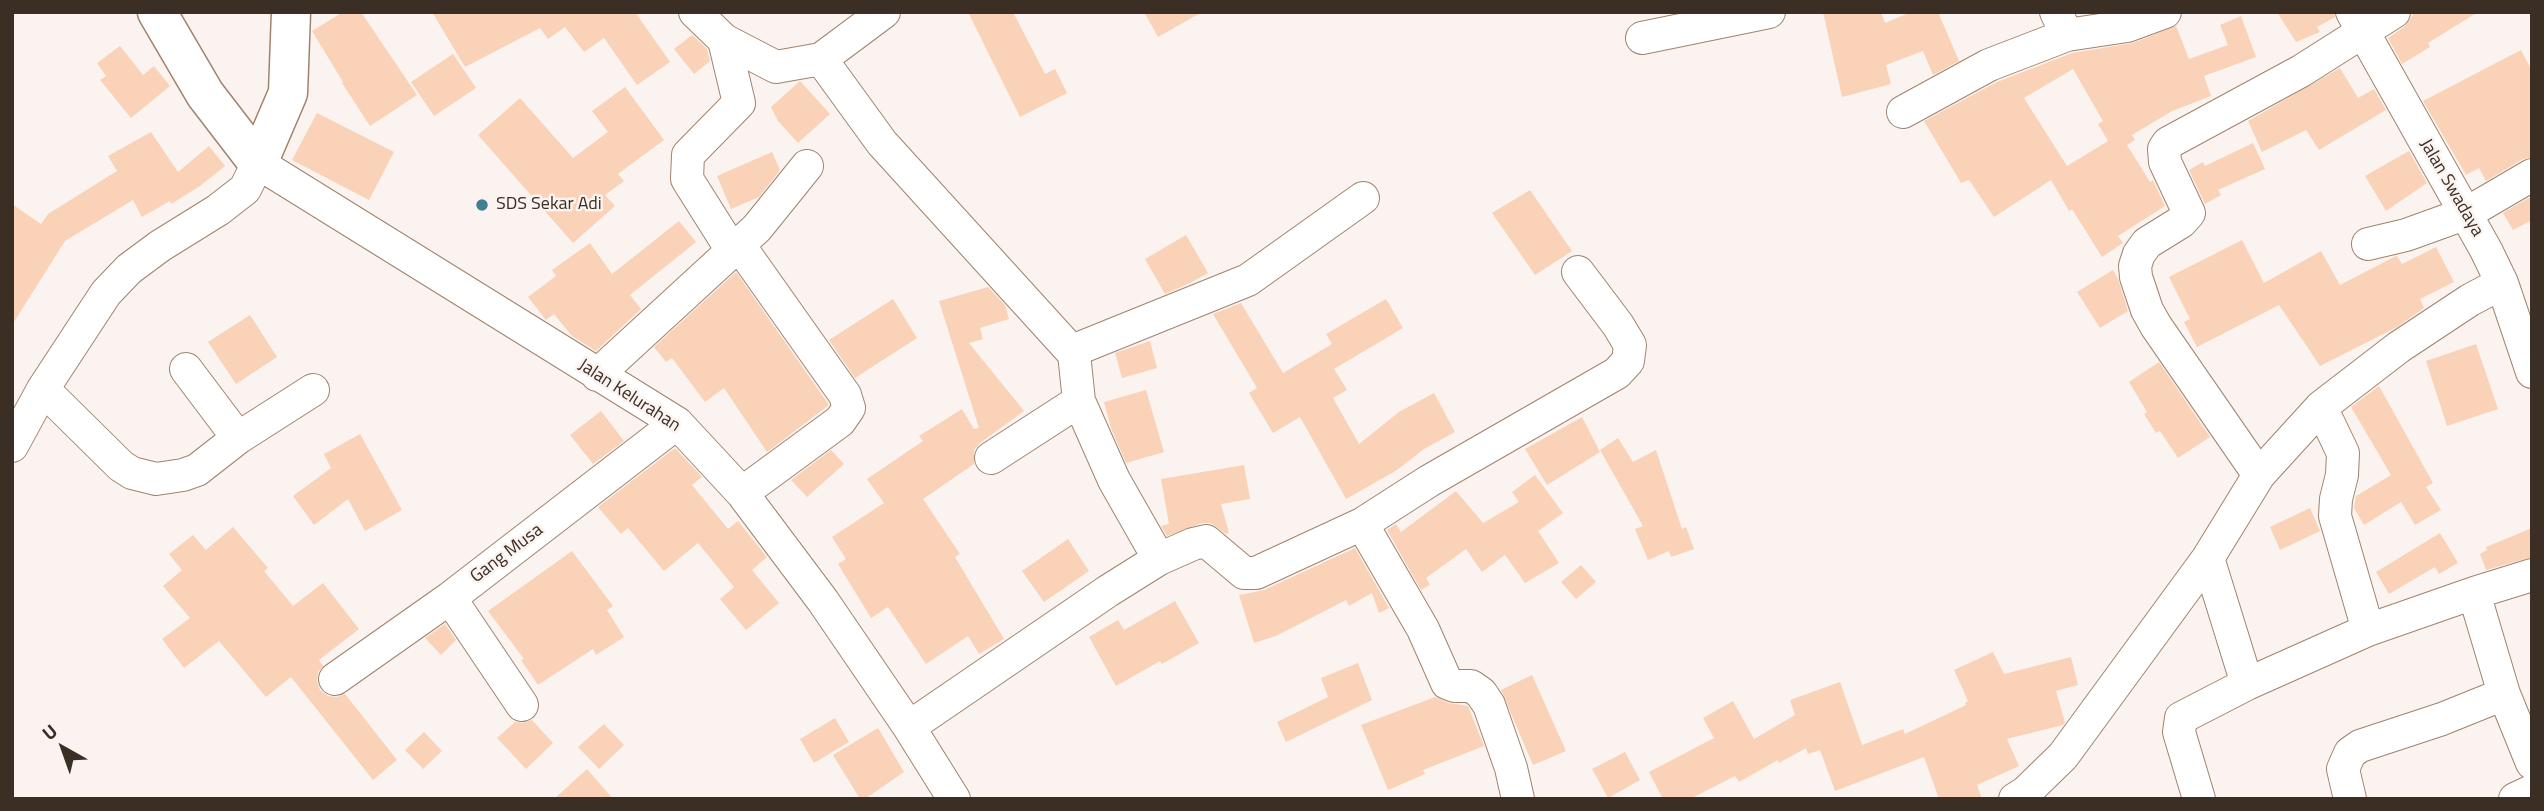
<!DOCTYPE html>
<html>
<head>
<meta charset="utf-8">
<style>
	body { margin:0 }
	#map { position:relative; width:2544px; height:811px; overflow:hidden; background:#faf3ef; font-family:"Titillium Web",sans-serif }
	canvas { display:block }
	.frame { position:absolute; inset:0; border:14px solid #3b2e25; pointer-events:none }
	.north { position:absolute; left:28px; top:713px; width:70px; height:70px; -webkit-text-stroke:5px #faf3ef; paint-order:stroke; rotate:320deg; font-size:19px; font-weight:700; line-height:28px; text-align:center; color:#3b2e25 }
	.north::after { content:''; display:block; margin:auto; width:24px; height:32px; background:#3b2e25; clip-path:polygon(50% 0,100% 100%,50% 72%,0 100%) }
</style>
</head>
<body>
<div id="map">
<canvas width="2544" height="811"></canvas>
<div class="frame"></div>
<div class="north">U</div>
</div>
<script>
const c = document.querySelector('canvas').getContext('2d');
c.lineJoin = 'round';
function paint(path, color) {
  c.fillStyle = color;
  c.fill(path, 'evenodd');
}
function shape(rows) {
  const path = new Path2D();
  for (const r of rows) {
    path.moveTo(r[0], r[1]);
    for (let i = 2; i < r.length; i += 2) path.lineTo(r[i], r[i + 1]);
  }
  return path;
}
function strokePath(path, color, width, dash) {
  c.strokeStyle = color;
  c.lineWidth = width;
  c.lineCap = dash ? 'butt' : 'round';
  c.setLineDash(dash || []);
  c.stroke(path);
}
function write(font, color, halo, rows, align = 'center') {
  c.font = font + ' "Titillium Web",sans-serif';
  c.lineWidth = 5;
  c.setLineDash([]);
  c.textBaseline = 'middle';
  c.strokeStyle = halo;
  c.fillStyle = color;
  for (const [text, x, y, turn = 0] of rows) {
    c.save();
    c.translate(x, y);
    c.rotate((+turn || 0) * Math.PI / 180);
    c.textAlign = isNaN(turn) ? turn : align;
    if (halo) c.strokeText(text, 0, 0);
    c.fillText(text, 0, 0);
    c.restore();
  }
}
const building = shape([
	[343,12,361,12,417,95,370,126,342,83,343,82,312,31],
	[432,12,635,12,670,62,637,85,604,38,584,52,565,27,548,39,540,28,465,67],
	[968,12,1013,12,1045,74,1055,69,1067,93,1020,117],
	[1144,12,1202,12,1158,37],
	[1823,12,1881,12,1885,23,1911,12,1938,12,1959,61,1933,75,1923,51,1886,65,1891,84,1842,97],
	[2277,12,2334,12,2335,17,2317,27,2320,32,2296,42],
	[2415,12,2478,12,2428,43,2430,47,2402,64,2388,38,2404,27],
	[2241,16,2256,57,2204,76,2211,96,2172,111,2132,135,2135,140,2127,145,2150,182,2153,180,2165,206,2118,236,2123,243,2102,257,2072,209,2069,211,2051,180,1994,217,1969,180,1961,183,1924,121,1997,82,2072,53,2133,43,2176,26,2189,59,2228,45,2220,25],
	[2073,69,2103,121,2098,124,2108,141,2067,166,2024,98],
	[692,35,707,49,710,61,694,74,674,49],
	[120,46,143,75,154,66,170,86,131,118,100,80,106,76,97,63],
	[2521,50,2532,71,2532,157,2523,159,2486,181,2479,168,2466,175,2423,101],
	[453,54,476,88,434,116,411,82],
	[2340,68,2358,98,2374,89,2386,110,2319,150,2306,130,2262,152,2248,121],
	[800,81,830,114,798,143,778,121,771,107],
	[625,87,664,140,618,174,624,181,605,195,615,206,573,243,478,135,520,98,573,158,608,132,592,111],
	[317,113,394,152,369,200,292,160],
	[151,132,178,172,209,146,225,166,200,186,171,204,170,201,142,217,133,200,65,241,12,325,12,204,41,224,48,214,117,171,108,156],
	[2253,143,2265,169,2218,190,2221,195,2205,204,2189,170,2203,162,2205,166],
	[2409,151,2427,183,2386,211,2365,176],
	[772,152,780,170,759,197,731,209,717,176],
	[1530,190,1572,251,1535,275,1492,213],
	[2532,196,2532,220,2513,230,2503,213],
	[679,221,696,242,630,295,641,309,596,351,572,336,554,314,546,320,528,297,556,276,552,270,590,243,612,274],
	[1186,235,1208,273,1190,283,1165,294,1145,259],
	[2242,240,2264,283,2321,251,2340,285,2394,257,2397,256,2402,264,2436,247,2454,282,2420,299,2424,308,2397,327,2320,366,2279,305,2197,347,2184,322,2190,319,2169,277],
	[2113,270,2118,279,2128,311,2100,328,2077,292],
	[736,272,829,405,767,452,724,388,705,402,672,358,666,362,654,347],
	[988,287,1005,305,1009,319,980,328,983,339,969,343,1024,411,980,443,974,450,974,464,923,499,960,554,955,557,1004,639,979,654,968,636,926,664,888,607,871,618,838,564,846,559,832,537,884,503,867,479,923,441,919,436,962,409,974,429,979,428,939,301],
	[893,299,917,338,855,378,829,340],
	[1386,299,1403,328,1334,369,1347,390,1333,398,1359,444,1399,412,1434,393,1455,432,1424,449,1397,470,1346,499,1300,417,1273,433,1249,393,1257,388,1213,314,1241,303,1283,373,1332,344,1326,334],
	[250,315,277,357,236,384,208,342],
	[1150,341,1157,368,1122,378,1115,353],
	[2476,344,2498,409,2447,426,2426,361],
	[2159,362,2210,437,2178,458,2160,431,2156,433,2144,414,2147,412,2129,382],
	[2379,386,2433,483,2426,487,2441,510,2415,525,2401,502,2364,525,2354,508,2356,496,2391,475,2351,407],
	[1146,390,1164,452,1126,463,1111,428,1104,402],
	[601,411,624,441,593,464,570,435],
	[1582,417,1600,452,1547,485,1525,449],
	[360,434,402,510,365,531,348,499,314,525,293,496,331,468,324,454],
	[1618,438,1633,462,1656,450,1682,529,1686,527,1694,549,1671,557,1669,551,1648,560,1635,529,1643,526,1600,450],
	[675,448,702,477,692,485,728,529,738,521,767,557,752,570,779,603,746,630,720,599,734,587,698,543,664,571,628,528,621,534,598,507],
	[831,450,844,464,807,497,791,480],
	[1244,465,1250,499,1221,504,1229,533,1226,534,1211,523,1202,523,1167,536,1161,526,1169,524,1161,479],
	[1535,475,1563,513,1538,531,1559,563,1525,583,1505,555,1482,572,1466,549,1426,578,1430,585,1421,590,1387,530,1396,524,1401,532,1456,491,1483,523,1519,502,1512,492],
	[2310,508,2320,531,2280,550,2270,527],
	[233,527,268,568,264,571,293,606,323,583,359,629,319,660,323,666,318,672,317,681,320,690,328,696,337,697,345,694,397,760,373,780,291,677,266,697,219,641,184,668,162,639,190,618,163,586,182,570,169,554,193,535,206,550],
	[2532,528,2532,557,2486,570,2480,554,2487,550,2486,547],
	[2440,533,2458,563,2439,574,2435,567,2389,594,2376,572],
	[1068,539,1089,571,1044,602,1022,571],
	[1355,548,1389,608,1379,613,1372,593,1349,606,1346,600,1276,636,1254,643,1239,595,1264,590],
	[572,551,613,606,607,610,624,637,596,655,593,649,538,685,521,660,524,659,488,611],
	[1581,565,1596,582,1576,599,1561,582],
	[1175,601,1199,643,1162,664,1160,661,1116,686,1089,637,1118,620,1124,630],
	[445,624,456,640,441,655,425,638],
	[1993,652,2004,674,2071,657,2078,685,2056,691,2065,723,2063,725,2007,739,2019,766,1977,785,1982,799,1939,799,1924,757,1835,791,1820,750,1808,754,1806,748,1779,763,1778,760,1739,782,1735,776,1690,799,1663,799,1649,772,1714,738,1703,718,1733,701,1754,739,1795,715,1790,700,1840,682,1862,745,1903,729,1905,734,1966,705,1965,703,1968,701,1954,670],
	[1358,663,1372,700,1286,742,1277,722,1328,697,1321,678],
	[1532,675,1566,751,1533,765,1501,690],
	[1435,697,1449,703,1468,706,1484,746,1423,770,1425,774,1388,790,1361,725],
	[835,718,849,742,814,763,800,739],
	[532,720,553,743,526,769,497,738,515,722,523,723],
	[604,724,624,745,599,769,578,747],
	[878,728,904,772,865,799,860,799,833,755],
	[424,732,442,751,423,769,405,750],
	[1625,752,1640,780,1608,798,1592,769],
	[587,769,613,799,554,799]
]);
const minor = shape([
	[695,12,724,40,776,67,821,59,884,12],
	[2056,12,2067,35,2127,26,2165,12],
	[2352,12,2486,250,2502,283,2532,372],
	[1642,38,1769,12],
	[724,40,739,103,688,155,687,179,733,252],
	[821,59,882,143,1074,354,1079,401,1114,480,1159,559],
	[1903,112,1989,65,2067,35],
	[2368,244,2406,235,2467,213,2532,175],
	[739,245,845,395,849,408,840,421,742,493],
	[1074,354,1082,347,1248,280,1363,198],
	[186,369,238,438],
	[597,375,757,228,807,166],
	[43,389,121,466,132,473,156,479,183,475,197,470,238,438,313,390],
	[2321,407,2343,453,2342,475,2336,499,2335,516,2368,630],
	[12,446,43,389,106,293,129,269,160,246,218,210,245,189,258,163,677,423,742,493,823,601,909,727,954,799],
	[991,458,1079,401],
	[2259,475,2156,326,2147,310,2136,277,2135,266,2139,254,2147,243,2181,222,2189,213,2165,162,2164,149,2168,143,2301,71,2394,12],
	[1362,524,1423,629,1447,683,1455,686,1471,686,1481,693,1489,705,1511,768,1518,799],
	[2208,558,2247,684],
	[450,598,522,705],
	[335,679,450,598,677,423],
	[2504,694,2532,763],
	[909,727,1108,591,1159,559,1193,544,1206,541,1244,573,1256,573,1362,524,1429,481,1617,373,1628,361,1630,345,1618,325,1578,272],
	[2015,799,2026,792,2063,756,2208,558,2259,475,2321,407,2399,347,2470,300,2502,283],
	[2199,799,2179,732,2181,718,2247,684,2368,630,2474,593],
	[2350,799,2343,769,2350,753,2360,746,2442,719,2504,694,2474,593,2532,575],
	[2515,799,2532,791]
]);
const tertiary = shape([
	[157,12,205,94,258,163,288,93,291,12]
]);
const markers = [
	[482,205,7,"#3f8192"]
];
const streetNames = [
	["Jalan Swadaya",2451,188,60],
	["Jalan Kelurahan",629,396,33],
	["Gang Musa",507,554,-37]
];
const poiNames = [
	["SDS Sekar Adi",496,205]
];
paint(building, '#f9d2b8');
strokePath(minor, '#a1836d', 34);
strokePath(tertiary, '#a1836d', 41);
strokePath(minor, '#fff', 32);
strokePath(tertiary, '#fff', 38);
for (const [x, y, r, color] of markers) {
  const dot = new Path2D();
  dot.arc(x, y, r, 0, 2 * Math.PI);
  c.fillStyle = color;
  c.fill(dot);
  strokePath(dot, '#faf3ef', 2.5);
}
write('18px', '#3b2e25', '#faf3ef', streetNames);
write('18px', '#3b2e25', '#faf3ef', poiNames, 'left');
</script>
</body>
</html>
